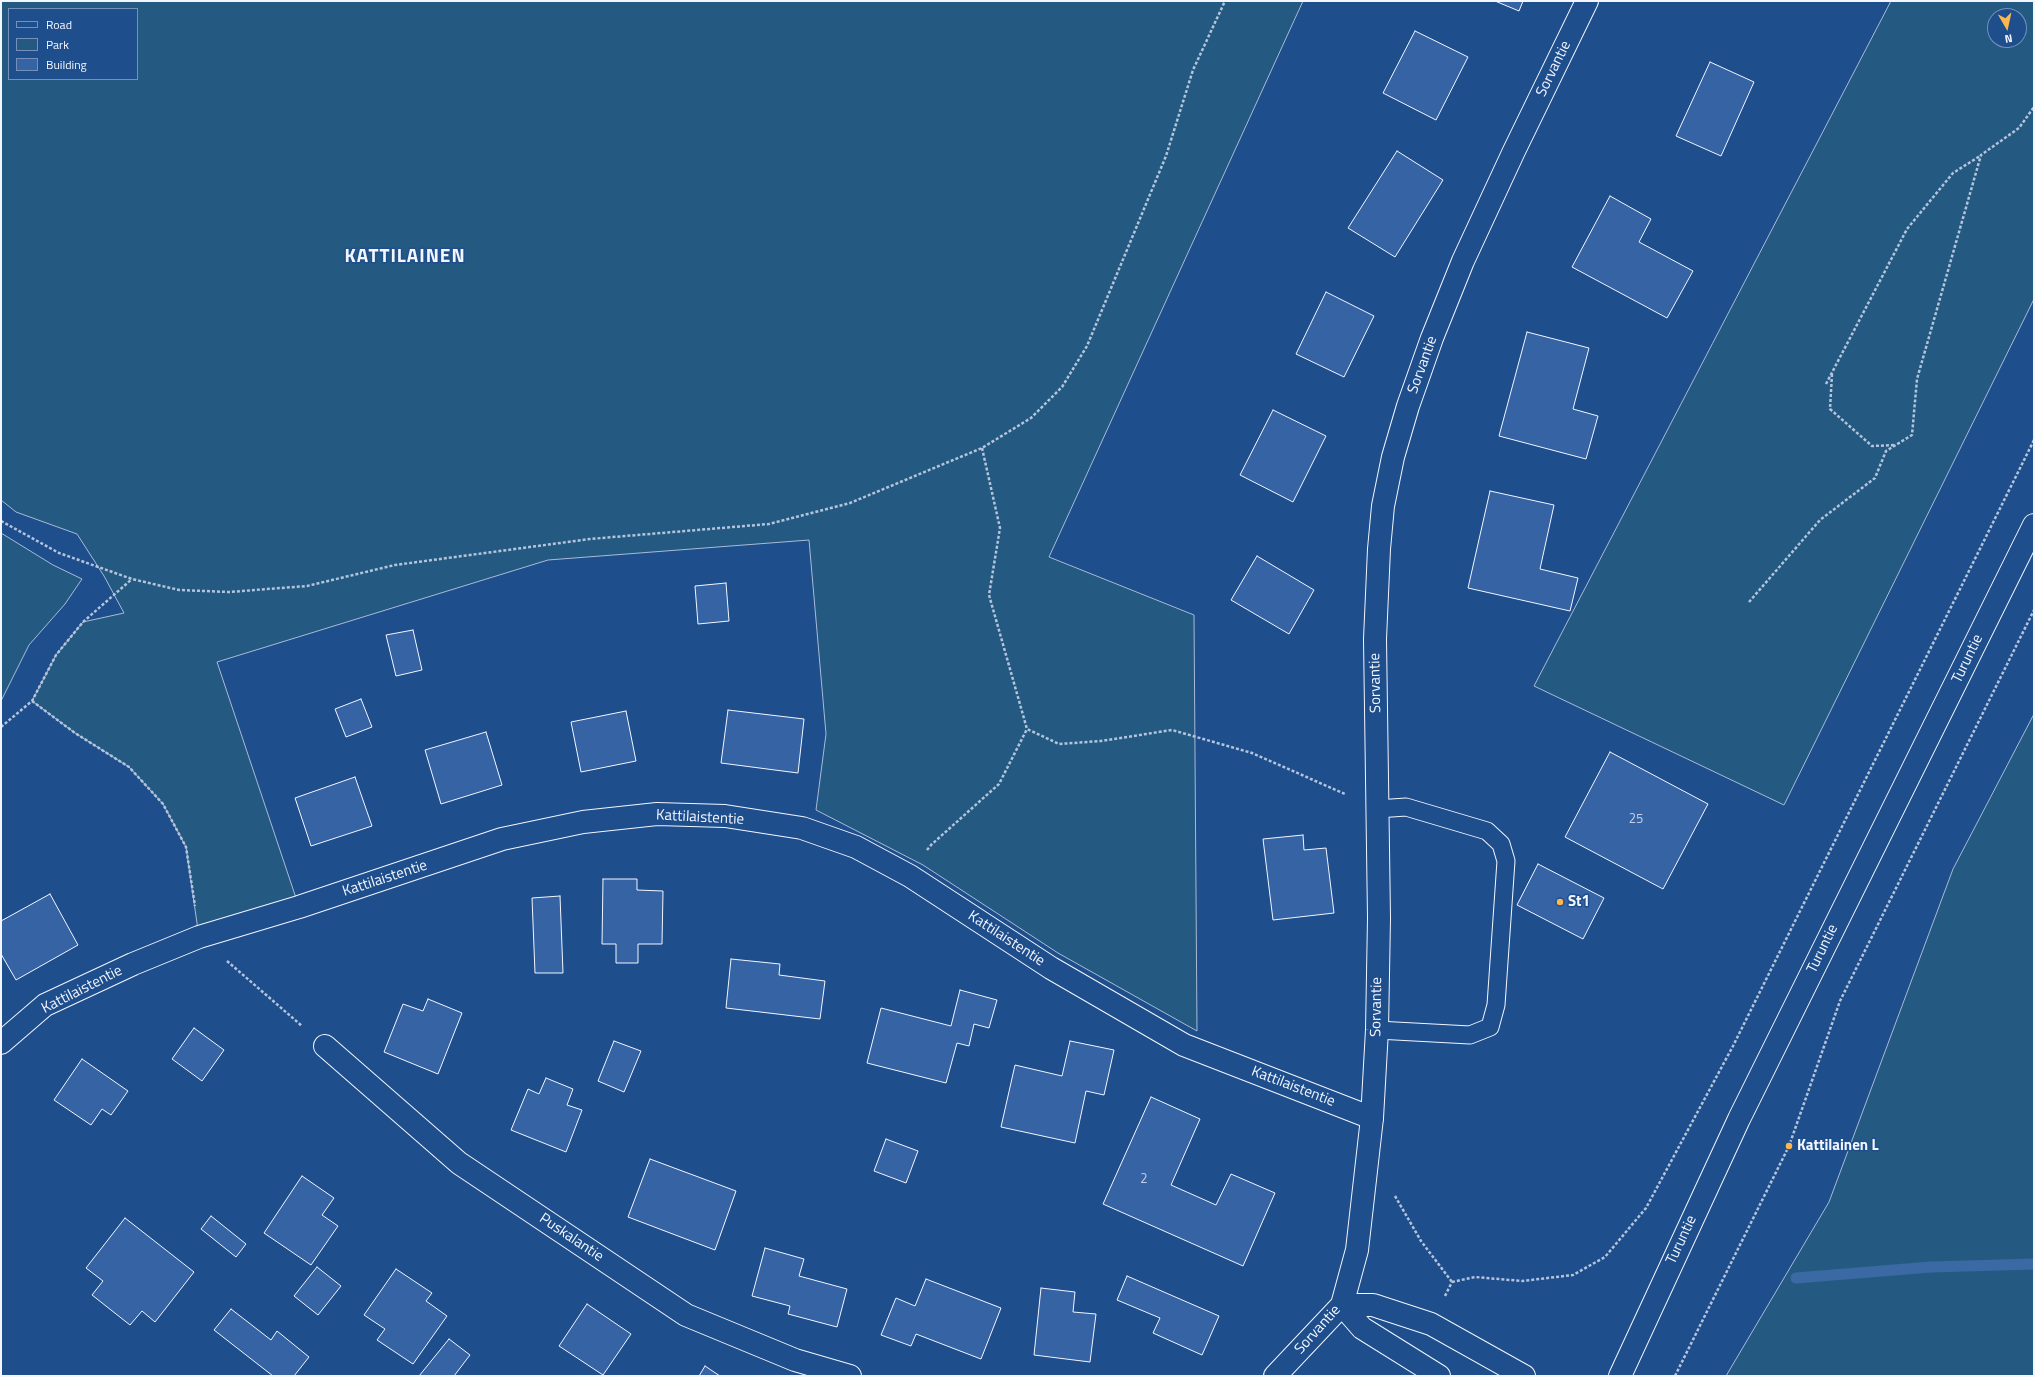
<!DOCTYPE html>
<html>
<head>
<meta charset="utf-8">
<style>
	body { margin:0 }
	#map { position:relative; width:2035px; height:1377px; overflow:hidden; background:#1f4e8c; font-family:"Titillium Web",sans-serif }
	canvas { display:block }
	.frame { position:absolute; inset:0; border:2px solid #f2f6ff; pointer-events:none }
	.legend { position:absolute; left:8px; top:8px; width:130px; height:72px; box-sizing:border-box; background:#1f4e8c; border:1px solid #7391ba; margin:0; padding:5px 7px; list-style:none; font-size:12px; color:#f2f6ff }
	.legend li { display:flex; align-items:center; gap:8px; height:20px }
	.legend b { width:20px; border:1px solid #7391ba }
	.north { position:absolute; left:1987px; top:8px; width:40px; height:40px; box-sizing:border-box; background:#1f4e8c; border:1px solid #7391ba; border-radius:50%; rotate:171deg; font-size:11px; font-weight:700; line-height:16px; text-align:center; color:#f2f6ff }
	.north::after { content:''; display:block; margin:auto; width:14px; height:18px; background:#ffb74d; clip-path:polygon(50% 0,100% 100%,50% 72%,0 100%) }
</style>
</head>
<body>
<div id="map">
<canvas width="2035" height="1377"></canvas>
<div class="frame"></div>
<ul class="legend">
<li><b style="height:5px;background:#1f4e8c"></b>Road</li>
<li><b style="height:11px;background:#245a82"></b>Park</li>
<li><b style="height:11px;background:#3563a3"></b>Building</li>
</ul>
<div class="north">N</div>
</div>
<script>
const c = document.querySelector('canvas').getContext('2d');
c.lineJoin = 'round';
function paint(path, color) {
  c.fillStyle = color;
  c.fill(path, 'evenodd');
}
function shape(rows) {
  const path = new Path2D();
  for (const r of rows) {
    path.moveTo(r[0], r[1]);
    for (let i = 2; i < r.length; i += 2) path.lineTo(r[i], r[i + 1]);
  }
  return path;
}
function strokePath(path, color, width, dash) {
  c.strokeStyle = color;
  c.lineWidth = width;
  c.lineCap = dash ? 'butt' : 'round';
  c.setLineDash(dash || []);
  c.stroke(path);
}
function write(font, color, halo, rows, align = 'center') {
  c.font = font + ' "Titillium Web",sans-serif';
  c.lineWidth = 3;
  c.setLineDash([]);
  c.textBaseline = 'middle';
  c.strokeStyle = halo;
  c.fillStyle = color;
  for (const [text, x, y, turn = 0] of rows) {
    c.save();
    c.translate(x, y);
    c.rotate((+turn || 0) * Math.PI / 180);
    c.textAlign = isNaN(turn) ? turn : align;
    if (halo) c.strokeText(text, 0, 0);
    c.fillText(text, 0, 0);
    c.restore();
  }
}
const green = shape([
	[1,1,1303,1,1049,557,1194,615,1197,1031,1058,953,923,865,816,810,826,734,809,540,548,560,217,662,299,907,199,937,186,847,163,804,129,767,75,733,32,701,56,655,83,622,124,613,104,576,77,534,16,512,1,500,1,1],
	[9,9,137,9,137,79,9,79,9,9],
	[1891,1,2034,1,2034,299,1784,805,1534,686,1891,1],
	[1995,16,2019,16,2019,40,1995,40,1995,16],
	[1,533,53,565,82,579,65,604,29,645,1,701,1,533],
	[2034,714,2034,1376,1726,1376,1829,1202,1953,869,2034,714]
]);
const stream = shape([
	[1796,1278,1931,1267,2034,1264]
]);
const building = shape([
	[1495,1,1523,1,1519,11,1495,1],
	[1415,31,1468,57,1436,120,1383,93,1415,31],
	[1710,62,1754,82,1721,156,1676,136,1710,62],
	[1397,151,1443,180,1395,257,1348,228,1397,151],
	[1610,196,1651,219,1639,242,1693,271,1667,318,1572,267,1610,196],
	[1326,292,1374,316,1344,377,1296,354,1326,292],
	[1527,332,1589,348,1573,409,1598,416,1586,459,1499,436,1527,332],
	[1273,410,1326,436,1293,502,1240,475,1273,410],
	[1490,491,1554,505,1540,569,1578,578,1570,611,1468,588,1490,491],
	[1257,556,1314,590,1289,634,1231,600,1257,556],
	[726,583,729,621,698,624,695,586,726,583],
	[413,630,422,670,396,676,386,635,413,630],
	[361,699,372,727,346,737,335,709,361,699],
	[728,710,804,719,798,773,721,763,728,710],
	[626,711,636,761,581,772,571,722,626,711],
	[486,732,502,785,441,804,425,750,486,732],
	[1610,752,1708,804,1663,889,1565,837,1610,752],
	[355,777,372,826,311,846,295,798,355,777],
	[1303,835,1304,850,1326,848,1334,913,1273,920,1263,839,1303,835],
	[1538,864,1604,898,1583,939,1517,905,1538,864],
	[603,879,637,879,637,890,663,891,662,944,638,944,638,963,616,963,616,944,602,944,603,879],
	[50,894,78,945,16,980,1,954,1,921,50,894],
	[560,896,563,973,535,973,532,898,560,896],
	[731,959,780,964,779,975,825,981,820,1019,726,1008,731,959],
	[960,990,997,1000,989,1028,974,1024,969,1046,957,1043,946,1083,867,1063,881,1008,951,1026,960,990],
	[428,999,462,1013,438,1074,384,1052,403,1004,423,1011,428,999],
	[194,1028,224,1050,202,1081,172,1059,194,1028],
	[614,1041,641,1051,624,1092,598,1081,614,1041],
	[1070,1041,1114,1050,1104,1095,1086,1091,1075,1143,1001,1127,1015,1065,1062,1076,1070,1041],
	[82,1059,128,1091,111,1115,102,1109,91,1125,54,1100,82,1059],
	[546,1078,573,1089,567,1105,582,1110,566,1152,511,1130,528,1089,539,1094,546,1078],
	[1151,1097,1200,1119,1171,1185,1216,1205,1231,1174,1275,1193,1243,1266,1103,1204,1151,1097],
	[886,1139,918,1151,906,1183,874,1171,886,1139],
	[650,1159,736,1191,715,1250,628,1217,650,1159],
	[302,1176,334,1198,322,1215,338,1226,311,1265,264,1233,302,1176],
	[211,1216,246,1244,236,1257,201,1229,211,1216],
	[125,1218,194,1272,155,1322,142,1311,130,1325,92,1295,103,1281,86,1268,125,1218],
	[765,1248,804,1259,799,1276,847,1289,837,1327,788,1314,790,1306,752,1296,765,1248],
	[317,1267,341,1286,318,1315,294,1296,317,1267],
	[396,1269,432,1293,426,1301,447,1316,413,1364,377,1340,385,1329,364,1315,396,1269],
	[1127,1276,1219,1316,1202,1355,1153,1333,1160,1318,1117,1300,1127,1276],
	[926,1279,1001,1308,981,1359,916,1334,911,1346,881,1335,896,1298,915,1306,926,1279],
	[1041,1288,1075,1292,1073,1312,1096,1314,1090,1362,1034,1355,1041,1288],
	[587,1304,631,1334,603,1375,559,1346,587,1304],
	[231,1309,271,1340,277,1331,309,1357,294,1376,273,1376,214,1330,231,1309],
	[449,1339,470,1355,454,1376,419,1376,449,1339],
	[705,1366,720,1376,699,1376,705,1366]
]);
const path = shape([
	[1832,374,1830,409,1872,446,1896,445],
	[1826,384,1907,229,1953,173,1980,156],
	[982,448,1000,528,989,595,1027,729,1059,744,1101,741,1172,730,1252,753,1345,794],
	[1,521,59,553,132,579,179,590,229,592,307,586,395,565,590,539,769,524,850,503,982,448,1031,418,1062,387,1087,346,1166,156,1193,70,1225,1],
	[1749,602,1820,520,1875,478,1886,451,1912,435,1917,379,1981,155,2019,128,2034,107],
	[32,701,75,733,129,767,163,804,186,847,195,906],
	[1,727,32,701,56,655,83,622,132,579],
	[927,850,931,845,999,784,1027,729],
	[227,961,302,1026],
	[1395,1196,1421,1241,1452,1282],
	[1452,1282,1475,1277,1522,1281,1573,1275,1605,1257,1646,1208,1733,1046,2034,440],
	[1445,1296,1452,1282],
	[1675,1376,1789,1146,1840,1001,2034,610]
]);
const lane = shape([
	[1377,1030,1470,1035,1490,1027,1496,1005,1506,861,1501,844,1487,831,1406,807,1377,809]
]);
const street = shape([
	[1,1043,45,1005,133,964,199,937,299,907,502,839,583,822,657,814,725,816,802,828,856,847,910,876,1051,968,1184,1045,1372,1118],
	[325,1046,459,1163,686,1315,795,1360,850,1376]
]);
const secondary = shape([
	[1342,1305,1373,1305,1431,1324,1524,1376],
	[1342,1305,1362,1328,1439,1376],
	[1275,1376,1342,1305,1357,1250,1372,1118,1377,1030,1379,918,1375,639,1379,549,1383,506,1393,457,1408,406,1432,338,1463,261,1514,151,1587,1]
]);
const highway = shape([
	[1620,1376,1739,1119,2034,525]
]);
const markers = [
	[1560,902,4,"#ffb74d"],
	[1789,1146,4,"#ffb74d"]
];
const numberNames = [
	["25",1636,820],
	["2",1144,1180]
];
const streetNames = [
	["Sorvantie",1554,69,-64],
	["Sorvantie",1423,365,-70],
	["Turuntie",1968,659,-64],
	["Sorvantie",1376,683,-91],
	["Kattilaistentie",700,818,3],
	["Kattilaistentie",385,879,-18],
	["Kattilaistentie",1006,939,33],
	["Turuntie",1823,949,-64],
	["Kattilaistentie",82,990,-27],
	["Sorvantie",1377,1007,-89],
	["Kattilaistentie",1293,1087,21],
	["Puskalantie",571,1238,34],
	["Turuntie",1682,1240,-65],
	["Sorvantie",1318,1330,-48]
];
const poiNames = [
	["St1",1568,902],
	["Kattilainen L",1797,1146]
];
const districtNames = [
	["KATTILAINEN",405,257]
];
paint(green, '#245a82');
strokePath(green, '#a8bbd7', 1);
strokePath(stream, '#3b69a3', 11);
paint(building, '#3563a3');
strokePath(building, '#f2f6ff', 1);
strokePath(lane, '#f2f6ff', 19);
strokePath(street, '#f2f6ff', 24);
strokePath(secondary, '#f2f6ff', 24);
strokePath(highway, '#f2f6ff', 24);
strokePath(path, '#b3c4dc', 2.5, [3, 2]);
strokePath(lane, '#1f4e8c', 17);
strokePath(street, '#1f4e8c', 22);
strokePath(secondary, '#1f4e8c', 22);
strokePath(highway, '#1f4e8c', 22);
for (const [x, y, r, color] of markers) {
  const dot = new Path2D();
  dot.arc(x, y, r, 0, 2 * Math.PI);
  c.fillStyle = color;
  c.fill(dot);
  strokePath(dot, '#1f4e8c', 1.5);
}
write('13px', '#c3d1e8', null, numberNames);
write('15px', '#f2f6ff', '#1f4e8c', streetNames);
write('bold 15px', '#f2f6ff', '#1f4e8c', poiNames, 'left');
c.letterSpacing = '1px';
write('bold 19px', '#f2f6ff', '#1f4e8c', districtNames);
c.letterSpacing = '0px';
</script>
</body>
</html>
